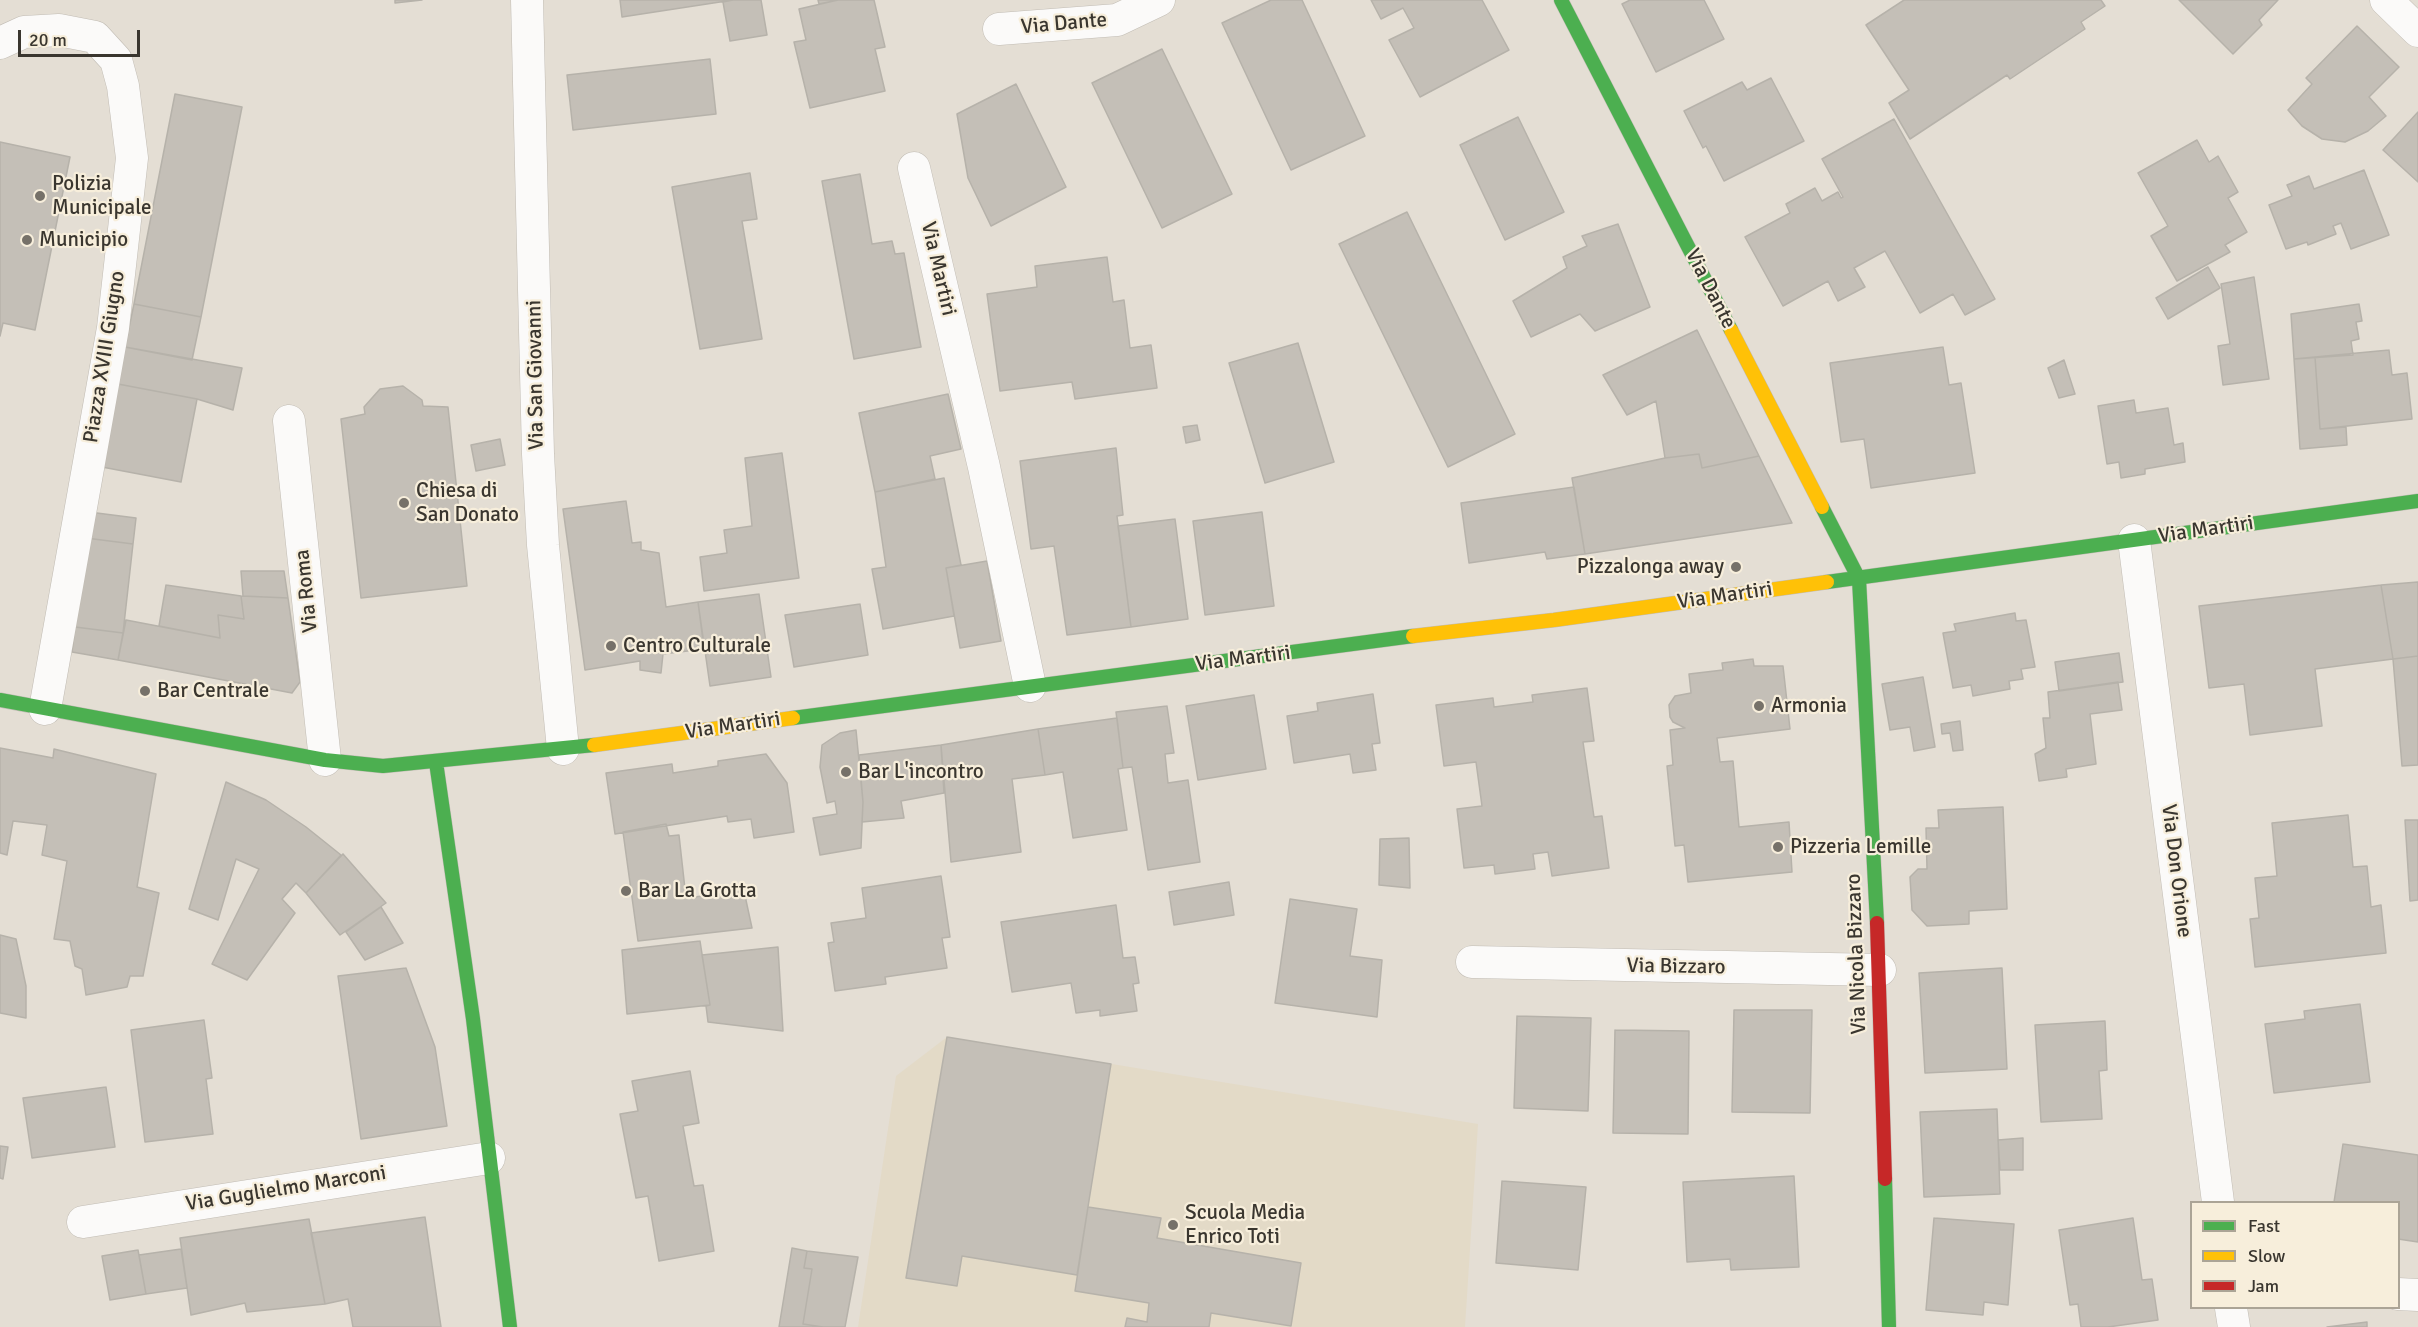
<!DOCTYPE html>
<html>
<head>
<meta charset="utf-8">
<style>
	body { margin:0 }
	#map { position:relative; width:2418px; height:1327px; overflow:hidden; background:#e4ded4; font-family:Signika,sans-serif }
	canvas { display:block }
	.legend { position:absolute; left:2190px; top:1201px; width:210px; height:108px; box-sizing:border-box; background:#f7eedb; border:2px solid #aba496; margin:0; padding:8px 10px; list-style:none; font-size:18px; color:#3a362f }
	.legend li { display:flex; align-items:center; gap:12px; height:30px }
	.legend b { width:30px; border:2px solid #aba496 }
	.scale { position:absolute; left:18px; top:30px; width:122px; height:27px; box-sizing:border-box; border:3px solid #3a362f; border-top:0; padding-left:8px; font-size:18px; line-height:21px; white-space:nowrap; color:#3a362f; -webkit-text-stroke:4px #f7eedb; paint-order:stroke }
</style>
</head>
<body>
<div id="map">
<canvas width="2418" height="1327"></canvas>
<ul class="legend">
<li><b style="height:8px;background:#4caf50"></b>Fast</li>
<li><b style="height:8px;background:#ffc107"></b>Slow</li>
<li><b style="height:8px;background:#c62828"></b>Jam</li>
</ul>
<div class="scale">20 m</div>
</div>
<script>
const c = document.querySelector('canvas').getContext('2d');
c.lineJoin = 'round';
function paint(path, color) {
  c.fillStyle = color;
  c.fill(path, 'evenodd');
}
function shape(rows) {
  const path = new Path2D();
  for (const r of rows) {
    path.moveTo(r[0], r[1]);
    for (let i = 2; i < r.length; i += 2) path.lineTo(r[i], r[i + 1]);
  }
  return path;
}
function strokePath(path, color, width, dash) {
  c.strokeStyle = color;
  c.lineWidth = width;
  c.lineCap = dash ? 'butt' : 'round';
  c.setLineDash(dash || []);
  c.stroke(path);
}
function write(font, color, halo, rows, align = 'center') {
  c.font = font + ' Signika,sans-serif';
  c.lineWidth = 4.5;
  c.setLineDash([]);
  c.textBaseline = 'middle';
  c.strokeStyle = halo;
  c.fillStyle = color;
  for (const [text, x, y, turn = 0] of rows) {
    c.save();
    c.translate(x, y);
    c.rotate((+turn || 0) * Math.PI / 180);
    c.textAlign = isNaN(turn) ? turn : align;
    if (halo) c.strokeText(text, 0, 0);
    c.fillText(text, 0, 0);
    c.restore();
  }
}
const built = shape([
	[947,1037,1478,1124,1465,1327,858,1327,896,1076]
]);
const building = shape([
	[395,0,422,0,395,3,395,0],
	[620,0,733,0,622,17,620,0],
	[733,0,761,0,767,35,730,41,723,2,733,0],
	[818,0,838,0,819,4,818,0],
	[838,0,874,0,885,47,875,49,885,91,810,108,794,42,806,40,799,9,838,0],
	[1271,0,1302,0,1365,136,1291,170,1222,23,1271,0],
	[1371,0,1482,0,1509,50,1420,97,1389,40,1414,28,1403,8,1381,19,1371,0],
	[1630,0,1704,0,1724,39,1656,72,1622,4,1630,0],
	[1904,0,2101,0,2105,6,2081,22,2085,29,2010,79,2007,75,1910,139,1889,103,1909,90,1866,25,1904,0],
	[2179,0,2278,0,2259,20,2262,25,2233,54,2179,0],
	[2357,26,2399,67,2369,97,2386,116,2368,131,2345,142,2322,139,2302,126,2288,110,2312,84,2306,78,2357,26],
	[1162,49,1232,194,1162,228,1092,83,1162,49],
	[710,59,716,114,573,130,567,75,710,59],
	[1771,78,1804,141,1724,181,1706,146,1703,148,1684,111,1742,82,1747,90,1771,78],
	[1016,84,1066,187,991,226,968,178,957,114,1016,84],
	[175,94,242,107,201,317,134,304,175,94],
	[2418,112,2418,182,2383,150,2418,112],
	[1518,117,1564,212,1505,240,1460,145,1518,117],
	[1894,119,1995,299,1965,315,1953,294,1920,313,1885,251,1854,268,1865,287,1838,301,1828,281,1783,306,1745,237,1790,213,1786,204,1815,188,1822,201,1838,192,1841,198,1843,197,1822,159,1894,119],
	[2197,140,2209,162,2218,156,2238,192,2228,198,2247,232,2225,245,2230,252,2177,281,2151,236,2168,226,2138,173,2197,140],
	[0,142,70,157,35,330,3,323,0,336,0,142],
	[2364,170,2389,235,2351,249,2341,223,2333,226,2336,234,2308,245,2307,242,2286,249,2269,205,2292,196,2287,185,2309,176,2314,189,2364,170],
	[750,173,757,219,742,221,762,339,700,349,672,187,750,173],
	[860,174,872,244,892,241,895,254,904,253,921,347,854,359,822,181,860,174],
	[1407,212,1515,434,1448,467,1339,244,1407,212],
	[1618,224,1650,307,1595,331,1580,314,1531,337,1513,301,1567,268,1563,257,1587,246,1582,236,1618,224],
	[1107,257,1113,302,1124,300,1130,348,1151,345,1157,388,1075,399,1072,382,1000,391,987,294,1037,287,1035,266,1107,257],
	[2208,267,2220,288,2168,319,2156,298,2208,267],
	[2254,277,2269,379,2223,385,2218,346,2230,344,2221,284,2254,277],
	[134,304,201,317,192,360,125,347,134,304],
	[2359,304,2362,321,2356,322,2359,339,2351,341,2353,355,2294,359,2291,314,2359,304],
	[1697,330,1759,456,1702,468,1699,454,1665,458,1656,401,1627,415,1603,375,1697,330],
	[1298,343,1334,462,1265,483,1229,363,1298,343],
	[125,347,242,368,233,410,197,399,118,384,125,347],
	[1943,347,1949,385,1961,383,1975,473,1871,488,1864,439,1841,442,1830,363,1943,347],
	[2389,350,2392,375,2407,373,2412,419,2320,429,2315,357,2389,350],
	[2315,357,2320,429,2346,427,2347,445,2300,449,2294,359,2315,357],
	[2064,360,2075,394,2059,398,2048,368,2064,360],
	[118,384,197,399,181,482,102,467,118,384],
	[403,386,422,400,423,406,448,407,467,586,361,598,341,419,365,414,364,407,380,389,403,386],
	[948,394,961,449,930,456,935,479,875,492,859,413,948,394],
	[2134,400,2136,413,2168,408,2174,445,2183,443,2185,462,2145,469,2145,474,2121,478,2119,462,2107,464,2098,406,2134,400],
	[1197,425,1200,440,1186,443,1183,427,1197,425],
	[500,439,505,465,476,471,471,445,500,439],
	[1116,448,1123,515,1117,516,1131,627,1067,635,1054,546,1031,549,1020,461,1116,448],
	[782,453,799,578,704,591,700,557,727,553,724,530,752,526,745,458,782,453],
	[1699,454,1702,468,1759,456,1792,523,1585,554,1572,478,1665,458,1699,454],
	[944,478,961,565,946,568,954,616,883,629,872,569,886,567,875,492,944,478],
	[1574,487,1585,554,1547,559,1545,552,1469,563,1461,503,1574,487],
	[626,501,632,543,641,542,641,550,659,553,666,607,698,602,704,649,663,654,661,673,640,670,640,661,585,670,563,509,626,501],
	[89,512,136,518,133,544,86,538,89,512],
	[1262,512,1274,606,1205,615,1193,521,1262,512],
	[1175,519,1188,619,1131,627,1118,526,1175,519],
	[86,538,133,544,123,633,75,627,86,538],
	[987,561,1001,641,960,648,946,568,987,561],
	[241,571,284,571,288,598,243,596,241,571],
	[2418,582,2418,656,2393,659,2381,585,2418,582],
	[166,585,241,596,244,619,218,615,220,638,159,626,166,585],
	[2381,585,2393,659,2315,669,2322,726,2250,735,2244,684,2209,688,2199,606,2381,585],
	[759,594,771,677,710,686,698,602,759,594],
	[241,596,288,598,300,682,292,693,118,660,126,620,220,638,218,615,244,619,241,596],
	[860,604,868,655,794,667,785,615,860,604],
	[2015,613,2016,621,2026,620,2035,667,2021,669,2023,679,2009,681,2010,689,1973,696,1971,685,1953,688,1943,633,1956,631,1954,624,2015,613],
	[75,627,123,633,118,660,72,652,75,627],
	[2119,653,2123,682,2059,691,2055,662,2119,653],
	[2418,656,2418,765,2402,766,2393,659,2418,656],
	[1753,659,1754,666,1783,666,1790,729,1717,738,1720,762,1733,761,1739,827,1789,822,1792,872,1688,882,1684,845,1675,846,1667,766,1673,765,1670,730,1685,728,1673,722,1670,717,1669,705,1675,696,1691,693,1689,674,1723,670,1722,663,1753,659],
	[1923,677,1935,747,1914,751,1910,727,1890,730,1882,684,1923,677],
	[2118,682,2122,710,2090,714,2096,764,2066,769,2067,777,2039,781,2035,754,2046,748,2043,718,2050,718,2048,692,2118,682],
	[1587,688,1594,741,1583,742,1594,817,1602,816,1609,868,1552,876,1548,852,1533,854,1535,869,1495,874,1494,865,1464,868,1457,809,1482,806,1476,762,1444,766,1436,705,1493,698,1494,707,1533,702,1532,695,1587,688],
	[1373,694,1380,743,1372,744,1376,770,1353,773,1350,754,1294,763,1287,716,1318,711,1317,703,1373,694],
	[1254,695,1266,769,1198,780,1186,706,1254,695],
	[1167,706,1174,753,1165,754,1168,783,1188,780,1200,862,1148,870,1132,767,1123,768,1116,712,1167,706],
	[1117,718,1123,768,1118,769,1127,830,1073,838,1063,772,1045,775,1038,729,1117,718],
	[1960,721,1963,750,1953,751,1950,733,1942,734,1941,724,1960,721],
	[1038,729,1045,775,1012,779,1021,852,951,862,941,745,1038,729],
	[856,730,863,802,861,848,820,855,813,818,837,814,835,801,827,803,820,767,822,745,840,733,856,730],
	[941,745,944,793,901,801,904,818,862,822,863,802,859,755,941,745],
	[0,748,53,758,54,749,156,774,137,887,159,893,143,976,130,976,127,987,86,995,82,969,75,966,70,941,54,939,67,861,42,855,47,825,13,821,7,855,0,853,0,748],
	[766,754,787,783,794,832,754,838,751,819,728,822,727,816,615,834,606,773,672,764,673,773,718,766,718,761,766,754],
	[226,782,266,800,306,827,341,855,306,893,296,883,282,899,295,913,247,980,212,964,259,869,236,859,218,920,189,909,226,782],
	[2003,807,2007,909,1969,911,1969,924,1927,926,1912,910,1910,877,1918,869,1927,869,1926,828,1939,828,1938,810,2003,807],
	[2348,815,2353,867,2367,866,2371,907,2381,905,2386,953,2255,967,2250,919,2259,918,2255,878,2277,876,2272,823,2348,815],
	[2405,820,2418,820,2418,900,2410,901,2405,820],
	[666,824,669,836,679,835,686,898,744,891,752,928,638,941,623,832,666,824],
	[1409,838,1410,888,1379,885,1380,839,1409,838],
	[343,854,386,903,340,935,306,893,343,854],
	[941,876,950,937,942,938,947,968,885,977,886,984,835,991,828,943,834,942,831,923,866,918,862,888,941,876],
	[1229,882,1234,915,1174,925,1169,892,1229,882],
	[1290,899,1357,909,1350,956,1382,960,1377,1017,1275,1003,1290,899],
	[1116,905,1123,958,1135,957,1139,983,1133,984,1137,1011,1100,1016,1100,1010,1076,1013,1071,983,1012,992,1001,922,1116,905],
	[381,907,403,943,365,960,346,932,381,907],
	[0,935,16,939,26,986,26,1018,0,1013,0,935],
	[700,941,710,1005,627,1014,622,950,700,941],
	[778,947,783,1031,708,1022,706,1006,710,1005,702,955,778,947],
	[406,968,435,1047,447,1126,361,1139,338,976,406,968],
	[2002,968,2007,1069,1925,1073,1919,973,2002,968],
	[2360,1004,2370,1082,2274,1093,2265,1024,2305,1019,2304,1011,2360,1004],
	[1734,1010,1812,1010,1810,1113,1732,1112,1734,1010],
	[1517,1016,1591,1018,1588,1111,1514,1108,1517,1016],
	[204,1020,212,1078,206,1079,213,1134,145,1142,131,1030,204,1020],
	[2105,1021,2107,1070,2099,1071,2102,1119,2041,1122,2035,1025,2105,1021],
	[1615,1030,1689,1031,1688,1134,1613,1133,1615,1030],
	[947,1037,1111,1064,1077,1275,962,1256,957,1286,906,1278,947,1037],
	[690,1071,699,1123,683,1126,694,1186,703,1185,714,1251,659,1261,648,1196,636,1198,620,1114,638,1111,632,1081,690,1071],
	[106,1087,115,1147,32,1158,23,1098,106,1087],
	[1997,1109,2000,1194,1924,1197,1920,1112,1997,1109],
	[2023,1138,2023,1170,2000,1170,1998,1140,2023,1138],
	[2343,1144,2418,1155,2418,1242,2398,1239,2398,1202,2334,1202,2343,1144],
	[0,1146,8,1147,3,1179,0,1178,0,1146],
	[1794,1176,1799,1267,1731,1270,1730,1259,1687,1262,1683,1182,1794,1176],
	[1502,1181,1586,1187,1578,1270,1496,1263,1502,1181],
	[1088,1207,1161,1218,1157,1238,1301,1263,1291,1326,1211,1313,1209,1327,1125,1327,1127,1318,1147,1322,1149,1303,1075,1291,1088,1207],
	[425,1217,441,1327,353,1327,348,1299,325,1304,311,1233,425,1217],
	[1934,1218,2014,1224,2008,1305,1984,1302,1983,1315,1926,1310,1934,1218],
	[2133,1218,2142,1280,2152,1279,2158,1320,2108,1327,2081,1327,2078,1304,2070,1305,2059,1230,2133,1218],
	[309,1219,325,1304,247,1312,245,1303,191,1315,180,1238,309,1219],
	[792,1248,807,1251,804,1268,812,1269,803,1324,823,1327,779,1327,792,1248],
	[181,1249,187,1288,146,1294,139,1255,181,1249],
	[138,1250,146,1294,110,1300,102,1256,138,1250],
	[807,1251,858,1257,845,1327,823,1327,803,1324,812,1269,804,1268,807,1251],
	[2367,1322,2367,1327,2327,1327,2367,1322]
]);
const street = shape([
	[527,0,538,454,543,545,563,749],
	[2386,0,2418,31],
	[999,29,1117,20,1159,0],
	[0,43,24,32,59,30,95,37,116,60,123,86,132,158,113,328,45,709],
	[914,168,984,467,1030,686],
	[289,421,325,760],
	[2134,540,2218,1202],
	[1472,962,1880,970],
	[83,1222,489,1158],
	[2398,1294,2418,1295],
	[2231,1308,2234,1327]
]);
const fast = shape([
	[1561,0,1731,330],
	[1822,507,1859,579,1877,923],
	[1827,582,2418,501],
	[0,700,325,760,383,766,594,745],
	[793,718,1413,636],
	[436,762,473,1019,510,1327],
	[1885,1179,1889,1327]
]);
const slow = shape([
	[1731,330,1822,507],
	[1413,636,1554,620,1827,582],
	[594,745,793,718]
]);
const jam = shape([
	[1877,923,1885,1179]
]);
const markers = [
	[40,196,6,"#767169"],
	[27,240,6,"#767169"],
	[404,503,6,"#767169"],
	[1736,567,6,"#767169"],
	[611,646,6,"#767169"],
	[145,691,6,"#767169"],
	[1759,706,6,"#767169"],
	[846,772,6,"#767169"],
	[1778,847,6,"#767169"],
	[626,891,6,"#767169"],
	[1173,1225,6,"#767169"]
];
const streetNames = [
	["Via Dante",1064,24,-5],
	["Via Martiri",938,269,77],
	["Via Dante",1710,289,63],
	["Piazza XVIII Giugno",105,357,-81],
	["Via San Giovanni",536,375,-91],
	["Via Martiri",2206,530,-8],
	["Via Roma",307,591,-96],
	["Via Martiri",1725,596,-8],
	["Via Martiri",1243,659,-7],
	["Via Martiri",733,726,-8],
	["Via Don Orione",2176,871,83],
	["Via Nicola Bizzaro",1857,954,-92],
	["Via Bizzaro",1676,967,1],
	["Via Guglielmo Marconi",286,1189,-9]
];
const poiNames = [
	["Polizia",52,184],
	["Municipale",52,208],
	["Municipio",39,240],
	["Chiesa di",416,491],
	["San Donato",416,515],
	["Pizzalonga away",1724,567,"right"],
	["Centro Culturale",623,646],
	["Bar Centrale",157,691],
	["Armonia",1771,706],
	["Bar L'incontro",858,772],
	["Pizzeria Lemille",1790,847],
	["Bar La Grotta",638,891],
	["Scuola Media",1185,1213],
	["Enrico Toti",1185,1237]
];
paint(built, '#e3dac7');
paint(building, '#c4bfb7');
strokePath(building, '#b6b2aa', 1.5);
strokePath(street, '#c1bcb4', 33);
strokePath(fast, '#c1bcb4', 15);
strokePath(slow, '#c1bcb4', 15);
strokePath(jam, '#c1bcb4', 15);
strokePath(street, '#fbfaf9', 32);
strokePath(fast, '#4caf50', 14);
strokePath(slow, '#ffc107', 14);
strokePath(jam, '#c62828', 14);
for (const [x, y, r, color] of markers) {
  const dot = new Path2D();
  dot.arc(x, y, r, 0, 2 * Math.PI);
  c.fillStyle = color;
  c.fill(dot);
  strokePath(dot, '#f7eedb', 2);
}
write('21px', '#3a362f', '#f7eedb', streetNames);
write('21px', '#3a362f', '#f7eedb', poiNames, 'left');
</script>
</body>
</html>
